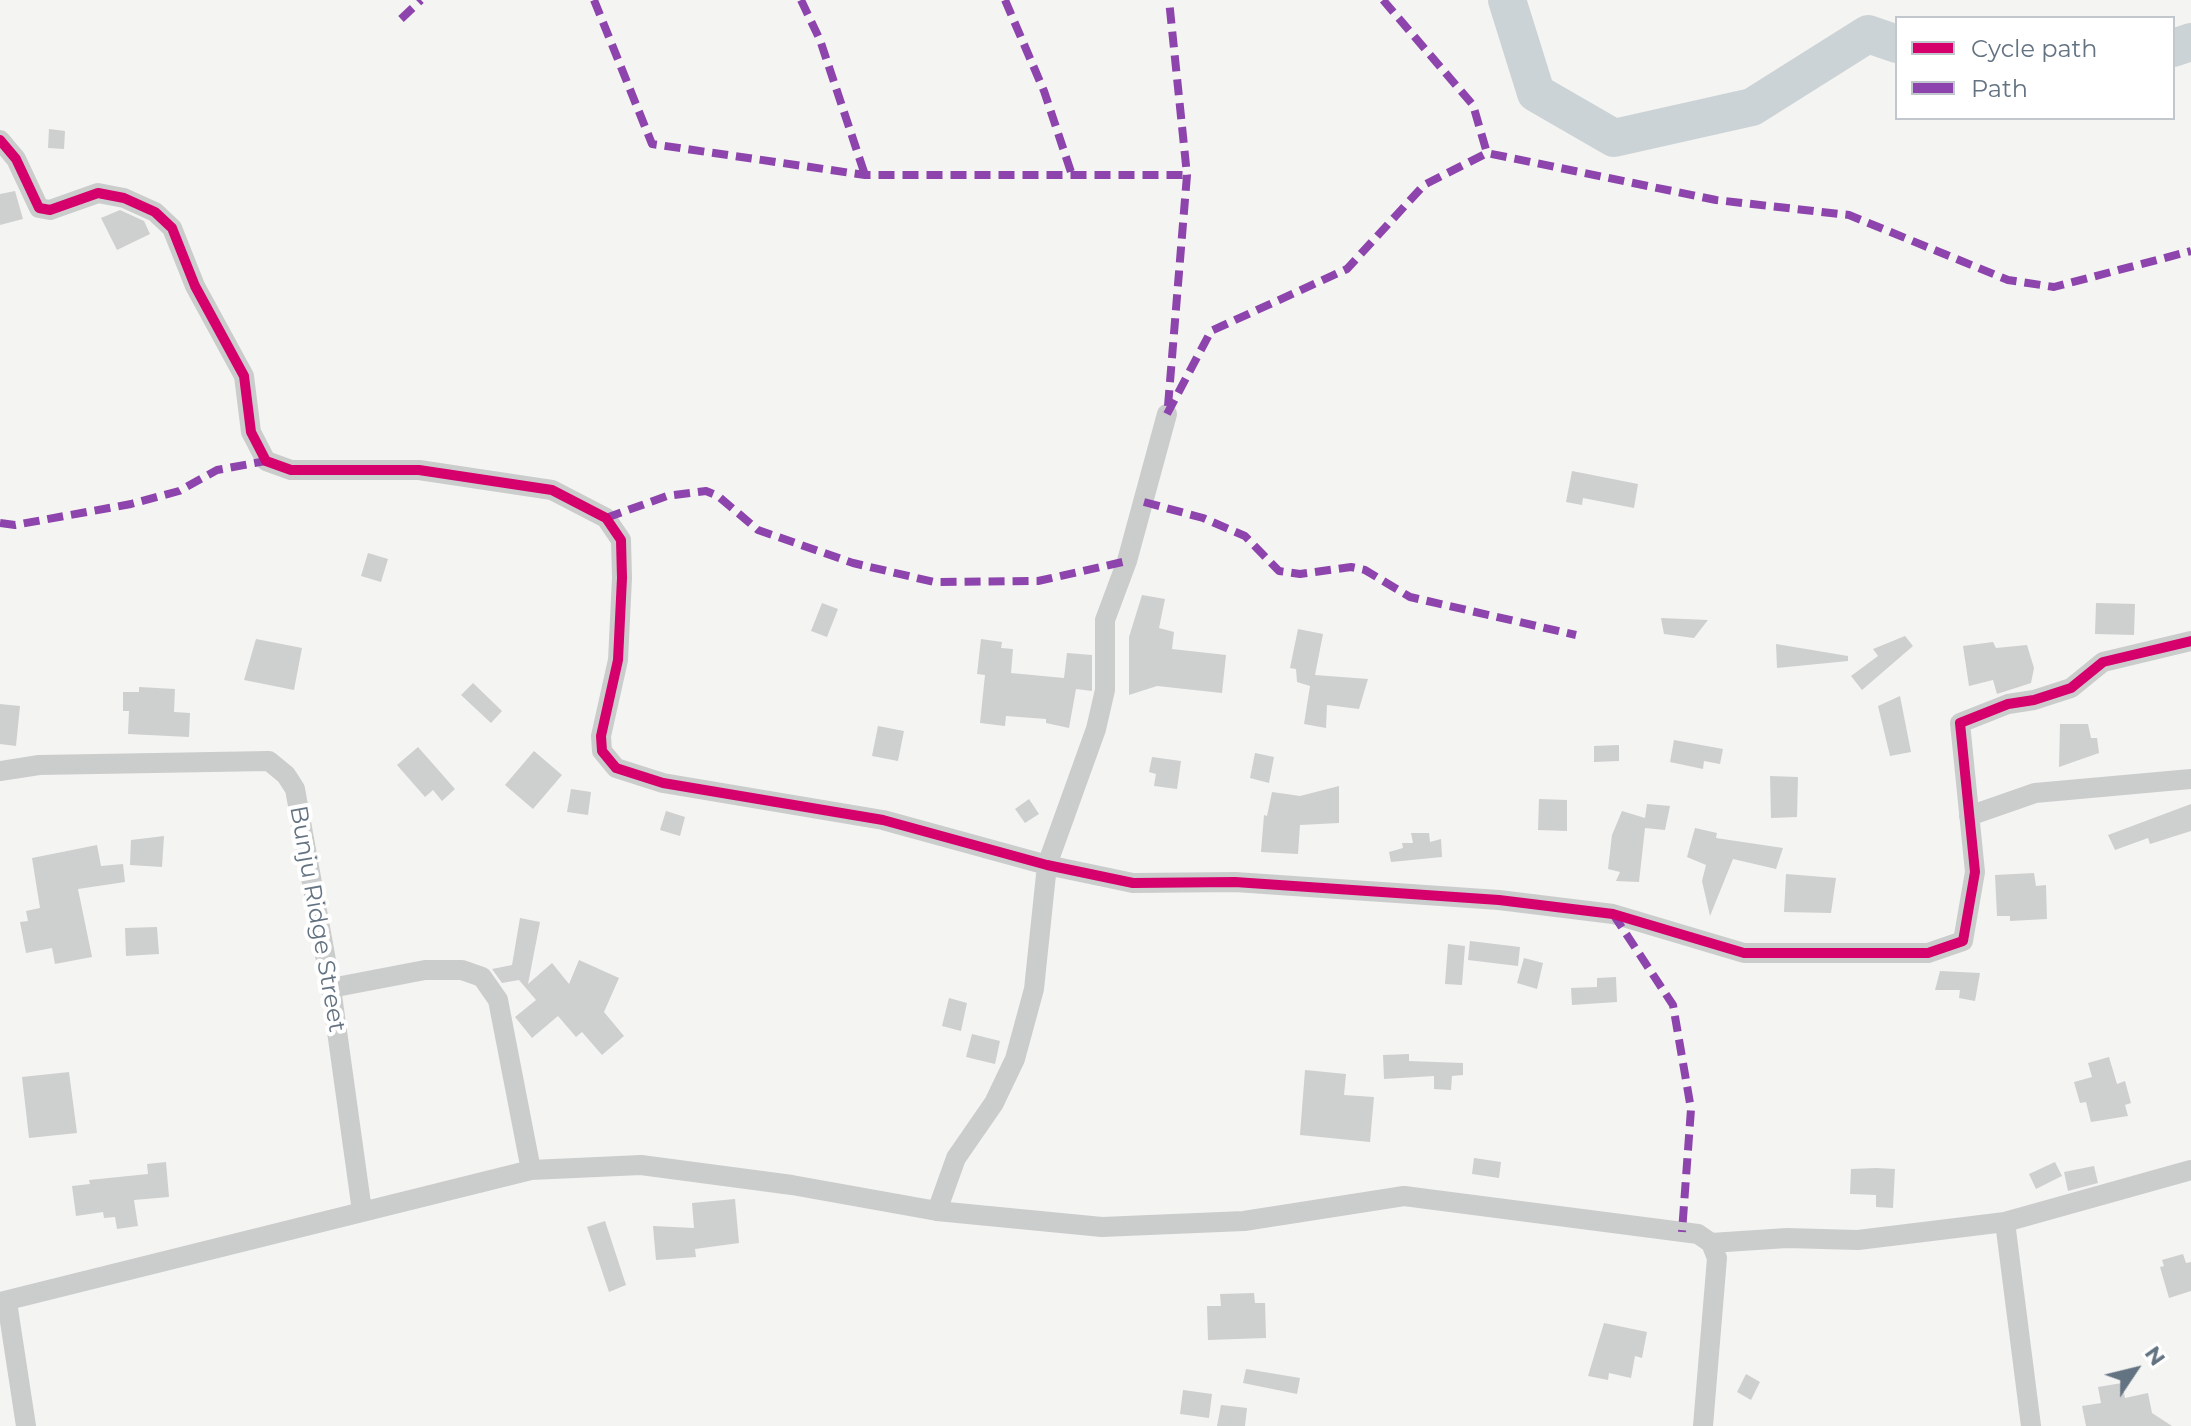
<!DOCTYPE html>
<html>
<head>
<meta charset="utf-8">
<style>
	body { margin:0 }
	#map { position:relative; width:2191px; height:1426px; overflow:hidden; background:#f4f4f2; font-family:Montserrat,sans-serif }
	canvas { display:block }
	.legend { position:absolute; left:1895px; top:16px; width:280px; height:104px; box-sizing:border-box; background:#fff; border:2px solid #c1c7cd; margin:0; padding:10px 14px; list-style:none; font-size:24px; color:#647382 }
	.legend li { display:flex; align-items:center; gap:16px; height:40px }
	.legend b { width:40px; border:2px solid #c1c7cd }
	.north { position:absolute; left:2095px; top:1330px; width:80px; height:80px; -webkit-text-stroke:6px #fff; paint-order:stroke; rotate:55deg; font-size:22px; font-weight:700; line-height:32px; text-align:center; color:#647382 }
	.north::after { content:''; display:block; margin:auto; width:28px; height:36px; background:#647382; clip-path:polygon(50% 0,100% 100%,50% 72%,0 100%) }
</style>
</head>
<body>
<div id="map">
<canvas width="2191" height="1426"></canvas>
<ul class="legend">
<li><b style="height:10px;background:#d6006c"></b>Cycle path</li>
<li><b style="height:10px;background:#8e44ad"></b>Path</li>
</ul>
<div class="north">N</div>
</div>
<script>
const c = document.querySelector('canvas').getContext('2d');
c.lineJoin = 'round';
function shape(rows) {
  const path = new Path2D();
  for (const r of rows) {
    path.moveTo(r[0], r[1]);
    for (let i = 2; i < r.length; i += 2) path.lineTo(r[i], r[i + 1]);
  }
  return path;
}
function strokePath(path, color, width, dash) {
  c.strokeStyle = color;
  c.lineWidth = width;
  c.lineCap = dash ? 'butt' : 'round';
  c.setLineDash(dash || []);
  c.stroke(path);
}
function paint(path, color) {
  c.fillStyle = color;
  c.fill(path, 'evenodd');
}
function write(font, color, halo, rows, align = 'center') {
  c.font = font + ' Montserrat,sans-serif';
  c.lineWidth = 8;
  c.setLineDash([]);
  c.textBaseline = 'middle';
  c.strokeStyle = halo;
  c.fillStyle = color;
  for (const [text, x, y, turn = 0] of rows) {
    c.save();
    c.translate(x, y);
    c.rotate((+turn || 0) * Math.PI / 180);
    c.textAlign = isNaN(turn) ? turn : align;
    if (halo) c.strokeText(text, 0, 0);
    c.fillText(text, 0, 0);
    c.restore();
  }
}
const river = shape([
	[1507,0,1536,93,1614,138,1752,107,1868,34,1897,44],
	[2173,48,2191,42]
]);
const building = shape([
	[49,129,65,131,64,149,48,148],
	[15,191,23,219,0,225,0,194],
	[120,210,144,221,150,234,117,250,101,218],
	[1572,471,1638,484,1634,508,1583,498,1582,505,1566,502],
	[368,553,388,559,381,582,361,576],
	[1142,595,1165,599,1159,628,1174,632,1172,649,1226,655,1222,693,1157,686,1129,695,1129,637],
	[822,603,838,609,827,637,811,631],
	[2096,603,2135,604,2134,635,2095,634],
	[1661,618,1708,620,1694,638,1664,634],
	[1298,629,1323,634,1315,675,1368,679,1359,709,1327,705,1326,728,1304,724,1310,686,1297,682,1296,669,1290,668],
	[1905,636,1913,646,1862,690,1851,676,1878,656,1873,649],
	[256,639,302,648,294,690,244,680],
	[981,639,1002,642,1001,648,1013,649,1011,673,1064,678,1067,653,1092,655,1092,691,1076,689,1069,728,1046,723,1046,719,1006,716,1005,726,980,723,985,675,977,674],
	[1993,642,1996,648,2027,645,2034,668,2031,683,1997,694,1993,680,1969,686,1963,646],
	[1776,644,1848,656,1848,661,1777,668],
	[473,683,502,711,491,723,461,695],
	[139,687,175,689,174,712,190,713,189,737,128,734,129,711,123,711,123,692,139,692],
	[1900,696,1911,752,1890,756,1878,706],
	[0,704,20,706,16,746,0,744],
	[2060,724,2088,724,2091,738,2097,738,2099,753,2059,767],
	[878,726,904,731,898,761,872,756],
	[1674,740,1723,749,1720,764,1704,761,1703,769,1670,762],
	[1619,745,1619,761,1594,762,1594,746],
	[418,747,455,789,442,801,433,790,425,797,397,765],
	[534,751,562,775,533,809,505,785],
	[1255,753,1274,757,1269,783,1250,778],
	[1152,757,1181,761,1177,789,1154,786,1156,774,1149,772],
	[1770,776,1798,777,1797,817,1771,818],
	[1339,786,1339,823,1300,825,1298,854,1261,852,1264,815,1267,816,1272,792,1300,796],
	[571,789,591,792,588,815,567,812],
	[1029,799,1039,814,1025,823,1015,809],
	[1539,799,1567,800,1567,831,1538,830],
	[1647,804,1670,806,1665,830,1645,828,1639,882,1616,881,1620,872,1608,869,1612,835,1622,811,1645,818],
	[2191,804,2191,831,2150,844,2148,838,2115,850,2108,835],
	[666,811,685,817,680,836,660,830],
	[1695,828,1717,833,1716,838,1783,848,1776,869,1733,859,1710,916,1702,881,1706,865,1687,857],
	[1411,833,1429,833,1430,842,1441,839,1442,857,1391,862,1389,852,1403,848,1402,843,1413,843],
	[164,836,162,867,130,865,131,840],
	[97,845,101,866,123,864,125,882,78,889,92,957,55,964,52,948,26,953,20,922,28,921,26,911,40,908,32,858],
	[2034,873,2036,886,2046,885,2047,919,2010,921,2010,916,1997,916,1995,875],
	[1786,874,1836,878,1831,913,1784,912],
	[520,918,540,922,528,984,552,963,569,984,579,960,619,978,604,1012,624,1036,602,1055,582,1032,576,1037,558,1016,532,1038,515,1017,536,1000,519,980,502,983,492,969,512,965],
	[157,927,159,954,126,956,125,928],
	[1470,941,1520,947,1518,966,1468,960],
	[1448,944,1465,946,1462,985,1445,984],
	[1524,958,1543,963,1537,989,1517,983],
	[1940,971,1980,973,1975,1001,1959,998,1960,990,1935,990],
	[1616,977,1617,1002,1572,1005,1571,988,1597,987,1597,978],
	[949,998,967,1003,961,1031,942,1026],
	[972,1034,1000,1041,995,1064,966,1057],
	[1409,1054,1409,1061,1463,1063,1463,1075,1452,1076,1451,1090,1434,1089,1434,1076,1384,1079,1383,1055],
	[2109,1057,2117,1084,2125,1081,2131,1103,2125,1105,2128,1116,2091,1122,2086,1102,2080,1103,2074,1082,2092,1077,2088,1063],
	[1305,1070,1346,1074,1344,1095,1374,1097,1370,1142,1300,1135],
	[69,1072,77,1133,29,1138,22,1077],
	[1474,1158,1501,1162,1499,1178,1472,1174],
	[166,1162,169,1197,134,1200,138,1226,117,1229,115,1217,104,1218,103,1212,76,1216,72,1186,90,1184,89,1180,148,1174,147,1164],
	[2055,1162,2062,1176,2036,1189,2029,1174],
	[2094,1166,2098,1183,2068,1191,2064,1172],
	[1876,1168,1895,1169,1893,1208,1876,1207,1876,1195,1850,1194,1851,1169],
	[735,1199,739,1243,695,1249,696,1257,656,1260,653,1226,694,1228,692,1203],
	[605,1221,626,1285,609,1292,587,1227],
	[2183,1254,2186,1263,2191,1262,2191,1291,2169,1298,2160,1267,2164,1266,2162,1260],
	[1254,1293,1255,1303,1265,1303,1266,1338,1208,1340,1207,1306,1221,1306,1220,1294],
	[1604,1323,1647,1332,1642,1358,1635,1356,1631,1378,1609,1373,1608,1380,1588,1376],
	[1246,1369,1300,1378,1297,1394,1243,1383],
	[1746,1374,1760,1382,1751,1400,1737,1392],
	[2122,1383,2125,1398,2148,1393,2152,1413,2172,1426,2086,1426,2082,1406,2101,1403,2098,1387],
	[1183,1390,1212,1394,1209,1418,1180,1414],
	[1221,1405,1247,1408,1245,1426,1217,1426]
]);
const minor = shape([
	[0,140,16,159,39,208,50,210,98,193,124,198,155,212,172,228,195,286,244,376,251,432,266,461,291,470,419,470,552,490,606,518,621,540,622,578,618,660,601,736,602,751,616,768,663,783,883,820,1047,865,1133,883,1235,882,1499,900,1613,914,1744,953,1928,953,1963,941,1975,872,1960,723,2008,704,2034,700,2071,688,2103,662,2191,641],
	[0,771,39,765,269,761,286,775,295,789,331,988,362,1211],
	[1969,816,2035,793,2191,779],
	[331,988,425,970,462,970,482,977,498,1000,531,1170],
	[937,1211,956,1158,994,1103,1015,1059,1034,989,1047,865,1096,729,1105,690,1105,620,1127,561,1167,414],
	[2005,1222,2031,1426],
	[1711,1243,1787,1238,1858,1240,2005,1222,2191,1170],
	[0,1302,531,1170,641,1165,792,1185,937,1211,1102,1227,1244,1221,1404,1196,1698,1234,1711,1243,1717,1258,1703,1426],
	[7,1302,26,1426]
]);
const quiet = shape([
	[594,0,652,144,865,175,1187,175],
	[801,0,820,40,865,175],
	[1005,0,1044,91,1072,175],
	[1383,0,1473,105,1487,153],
	[401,19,421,0],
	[1168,406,1187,175,1169,0],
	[1167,414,1211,331,1347,269,1424,185,1487,153,1716,200,1849,215,2008,280,2054,287,2191,251],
	[1144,502,1203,518,1245,536,1279,571,1300,574,1351,567,1365,570,1410,597,1576,635],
	[606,518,667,496,706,491,718,496,758,530,853,563,934,582,1038,581,1127,561],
	[0,523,15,525,131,504,179,491,217,470,266,461],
	[1613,914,1673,1005,1691,1109,1682,1232]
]);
const cycleway = shape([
	[0,140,16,159,39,208,50,210,98,193,124,198,155,212,172,228,195,286,244,376,251,432,266,461,291,470,419,470,552,490,606,518,621,540,622,578,618,660,601,736,602,751,616,768,663,783,883,820,1047,865,1133,883,1235,882,1499,900,1613,914,1744,953,1928,953,1963,941,1975,872,1960,723,2008,704,2034,700,2071,688,2103,662,2191,641]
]);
const streetNames = [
	["Bunju Ridge Street",317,919,80]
];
strokePath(river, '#ccd3d6', 38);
paint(building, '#cecfcf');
strokePath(minor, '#cbcdcd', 20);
strokePath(quiet, '#8e44ad', 8, [16, 8]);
strokePath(cycleway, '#d6006c', 10);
write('24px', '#647382', '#fff', streetNames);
</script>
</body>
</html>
